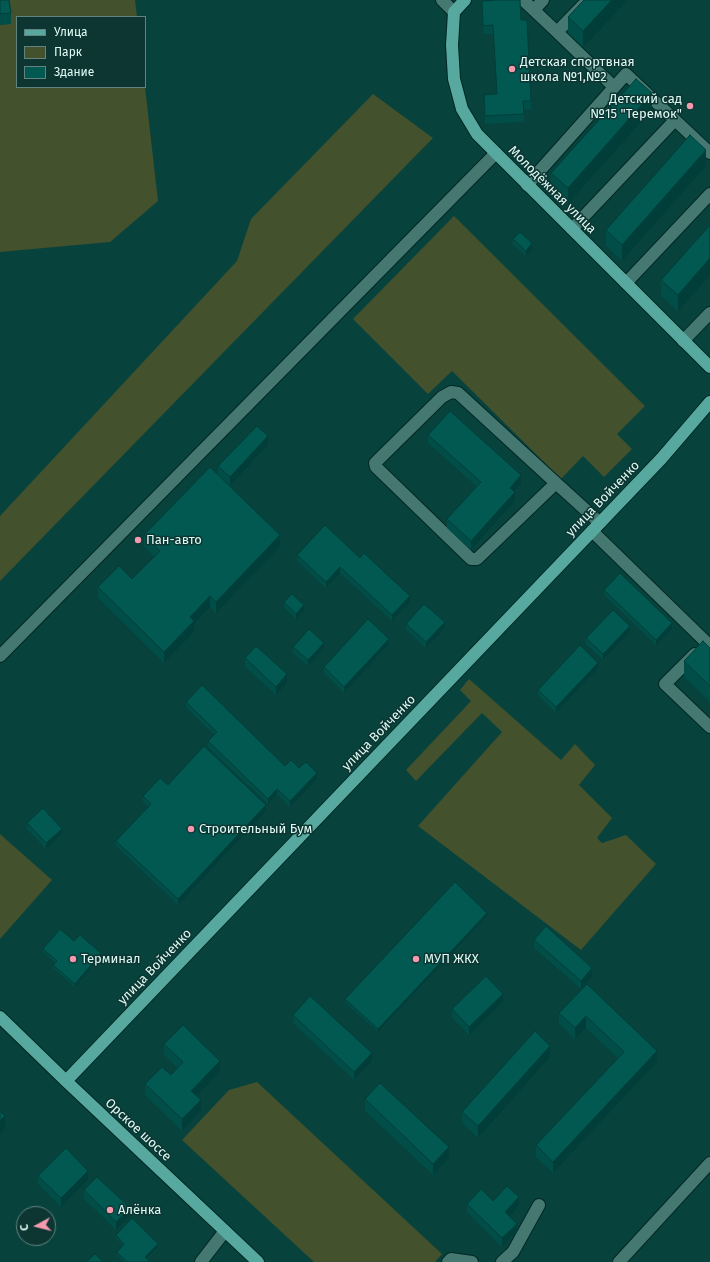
<!DOCTYPE html>
<html>
<head>
<meta charset="utf-8">
<style>
	body { margin:0 }
	#map { position:relative; width:710px; height:1262px; overflow:hidden; background:#08423d; font-family:"Fira Sans",sans-serif }
	canvas { display:block }
	.legend { position:absolute; left:16px; top:16px; width:130px; height:72px; box-sizing:border-box; background:#0d3632; border:1px solid #618480; margin:0; padding:5px 7px; list-style:none; font-size:12px; color:#dffaf5 }
	.legend li { display:flex; align-items:center; gap:8px; height:20px }
	.legend b { width:20px; border:1px solid #618480 }
	.north { position:absolute; left:16px; top:1206px; width:40px; height:40px; box-sizing:border-box; background:#0d3632; border:1px solid #618480; border-radius:50%; rotate:263deg; font-size:11px; font-weight:700; line-height:16px; text-align:center; color:#dffaf5 }
	.north::after { content:''; display:block; margin:auto; width:14px; height:18px; background:#f29aae; clip-path:polygon(50% 0,100% 100%,50% 72%,0 100%) }
</style>
</head>
<body>
<div id="map">
<canvas width="710" height="1262"></canvas>
<ul class="legend">
<li><b style="height:5px;background:#57a99f"></b>Улица</li>
<li><b style="height:11px;background:#43512c"></b>Парк</li>
<li><b style="height:11px;background:#015952"></b>Здание</li>
</ul>
<div class="north">С</div>
</div>
<script>
const c = document.querySelector('canvas').getContext('2d');
c.lineJoin = 'round';
function paint(path, color) {
  c.fillStyle = color;
  c.fill(path, 'evenodd');
}
function shape(rows) {
  const path = new Path2D();
  for (const r of rows) {
    path.moveTo(r[0], r[1]);
    for (let i = 2; i < r.length; i += 2) path.lineTo(r[i], r[i + 1]);
  }
  return path;
}
function strokePath(path, color, width, dash) {
  c.strokeStyle = color;
  c.lineWidth = width;
  c.lineCap = dash ? 'butt' : 'round';
  c.setLineDash(dash || []);
  c.stroke(path);
}
function write(font, color, halo, rows, align = 'center') {
  c.font = font + ' "Fira Sans",sans-serif';
  c.lineWidth = 3;
  c.setLineDash([]);
  c.textBaseline = 'middle';
  c.strokeStyle = halo;
  c.fillStyle = color;
  for (const [text, x, y, turn = 0] of rows) {
    c.save();
    c.translate(x, y);
    c.rotate((+turn || 0) * Math.PI / 180);
    c.textAlign = isNaN(turn) ? turn : align;
    if (halo) c.strokeText(text, 0, 0);
    c.fillText(text, 0, 0);
    c.restore();
  }
}
const green = shape([
	[0,0,135,0,137,17,17,17,17,87,145,87,158,201,110,242,0,252],
	[373,94,433,138,0,581,0,516,237,261,251,219],
	[454,216,645,406,617,434,632,449,604,477,583,456,561,479,452,371,428,394,353,319],
	[469,679,561,760,575,744,595,765,579,785,612,818,597,838,602,843,626,835,656,864,581,950,418,826,502,732,482,713,416,781,406,770,471,701,460,690],
	[0,834,52,880,0,939],
	[257,1082,442,1254,435,1262,314,1262,182,1140,229,1090]
]);
const minor = shape([
	[442,0,454,12],
	[523,0,557,32,588,0],
	[534,10,543,0],
	[557,32,614,87],
	[527,185,626,74,710,153],
	[572,229,675,120],
	[626,283,710,194],
	[683,341,710,313],
	[556,483,477,559,471,559,376,467,375,463,442,397,451,392,458,393,556,483,600,523],
	[592,531,710,646],
	[695,654,665,684,710,727],
	[0,656,496,153],
	[201,1262,225,1231],
	[448,1262,451,1259,472,1262],
	[502,1262,513,1252,539,1205],
	[619,1262,710,1163]
]);
const major = shape([
	[465,0,454,12,452,45,454,79,462,109,477,134,710,367],
	[0,1017,66,1081,258,1262],
	[66,1081,661,459,710,402]
]);
const wall = shape([
	[0,0,11,13,11,24,0,25],
	[584,0,583,47,568,33,568,17],
	[482,1,521,20,531,101,531,109,524,110,524,122,485,124,484,95,497,94,493,34,483,34],
	[652,110,568,204,551,190,551,173],
	[706,166,622,261,606,246,606,230],
	[710,225,678,311,661,296,661,280],
	[513,239,532,249,526,256,513,245],
	[428,435,521,484,514,492,515,501,471,550,447,528,447,519,476,486,428,443],
	[268,445,230,486,280,547,216,613,210,607,194,624,194,632,164,663,98,598,98,587,132,579,154,557,144,546,144,535,218,475,218,466],
	[297,555,360,558,410,602,392,621,340,573,326,588,297,561],
	[604,590,672,629,656,645,604,595],
	[284,602,304,611,296,619,284,608],
	[406,624,445,628,426,648,406,630],
	[630,631,603,660,586,644,586,638],
	[389,644,344,693,324,673,324,667],
	[293,647,324,648,308,666,293,653],
	[710,648,710,702,684,677,684,661],
	[245,658,287,683,276,695,245,667],
	[598,668,556,713,538,695,538,690],
	[186,702,285,766,299,768,317,779,290,807,277,794,268,804,208,747,208,741,214,735,186,707],
	[168,785,266,811,178,905,116,846,116,841,148,807,143,802,143,796],
	[27,823,62,834,46,849,27,829],
	[487,916,378,1032,345,1002,345,999],
	[534,940,592,976,581,989,534,948],
	[74,941,101,956,75,987,53,968,53,965,55,963,43,952,43,949],
	[587,984,657,1062,553,1173,536,1157,536,1145,618,1058,586,1028,575,1039,559,1024,559,1013],
	[503,1002,469,1035,452,1018,452,1009],
	[293,1015,372,1061,354,1080,293,1023],
	[164,1044,220,1072,197,1096,201,1111,182,1131,145,1095,145,1084,171,1075,178,1068,164,1055],
	[550,1057,478,1138,462,1123,462,1112],
	[365,1099,449,1158,433,1175,365,1111],
	[38,1176,88,1180,61,1207,38,1184],
	[84,1190,130,1216,116,1230,84,1199],
	[493,1201,519,1206,509,1216,517,1232,502,1247,467,1212,467,1204],
	[116,1235,158,1246,146,1259,150,1262,124,1262,117,1255,117,1252,123,1245,116,1238]
]);
const shadedWall = shape([
	[612,0,628,0,583,47,583,31],
	[652,93,652,110,568,204,568,188],
	[706,150,706,166,622,261,622,245],
	[532,243,532,249,526,256,526,251],
	[710,258,710,275,678,311,678,295],
	[268,436,268,445,230,486,230,477],
	[521,475,521,484,510,496,510,488],
	[515,492,515,501,471,550,471,541],
	[280,535,280,547,216,613,216,602],
	[340,567,340,573,326,588,326,582],
	[210,596,210,607,194,624,194,632,164,663,164,652,190,617],
	[410,596,410,602,392,621,392,615],
	[304,605,304,611,296,619,296,614],
	[445,622,445,628,426,648,426,642],
	[672,623,672,629,656,645,656,640],
	[630,626,630,631,603,660,603,654],
	[389,639,389,644,344,693,344,687],
	[324,643,324,648,308,666,308,660],
	[598,663,598,668,556,713,556,707],
	[287,674,287,683,276,695,276,687],
	[317,773,317,779,290,807,290,801],
	[277,789,277,794,268,804,268,799],
	[266,805,266,811,178,905,178,899],
	[62,829,62,834,46,849,46,843],
	[487,913,487,916,378,1032,378,1029],
	[101,953,101,956,75,987,75,984],
	[592,968,592,976,581,989,581,981],
	[503,994,503,1002,469,1035,469,1027],
	[586,1016,586,1028,575,1039,575,1028],
	[550,1046,550,1057,478,1138,478,1126],
	[657,1051,657,1062,553,1173,553,1162],
	[372,1053,372,1061,354,1080,354,1072],
	[220,1061,220,1072,191,1102,191,1091],
	[201,1100,201,1111,182,1131,182,1119],
	[5,1116,5,1128,0,1133,0,1121],
	[449,1147,449,1158,433,1175,433,1164],
	[88,1171,88,1180,61,1207,61,1198],
	[519,1197,519,1206,505,1221,505,1212],
	[130,1208,130,1216,116,1230,116,1222],
	[517,1224,517,1232,502,1247,502,1238],
	[158,1244,158,1246,145,1260,145,1257]
]);
const building = shape([
	[0,0,9,0,11,13,0,14,0,0],
	[497,0,520,0,521,20,527,20,531,101,523,101,524,114,485,116,484,95,497,94,493,25,483,26,482,1,497,0],
	[584,0,612,0,583,31,568,17,584,0],
	[636,79,652,93,568,188,551,173,636,79],
	[690,135,706,150,622,245,606,230,690,135],
	[710,225,710,258,678,295,661,280,710,225],
	[520,232,532,243,526,251,513,239,520,232],
	[450,411,521,475,510,488,515,492,471,541,447,519,481,482,428,435,450,411],
	[257,426,268,436,230,477,218,466,257,426],
	[210,467,280,535,216,602,210,596,190,617,194,621,164,652,98,587,119,566,132,579,160,551,144,535,210,467],
	[325,525,360,558,364,553,410,596,392,615,340,567,326,582,297,555,325,525],
	[620,573,672,623,656,640,604,590,620,573],
	[292,594,304,605,296,614,284,602,292,594],
	[424,604,445,622,426,642,406,624,424,604],
	[613,610,630,626,603,654,586,638,613,610],
	[368,619,389,639,344,687,324,667,368,619],
	[309,629,324,643,308,660,293,647,309,629],
	[703,641,710,648,710,686,684,661,703,641],
	[580,645,598,663,556,707,538,690,580,645],
	[256,646,287,674,276,687,245,658,256,646],
	[202,685,285,766,291,760,299,768,306,762,317,773,290,801,277,789,268,799,208,741,217,732,186,702,202,685],
	[204,746,266,805,178,899,116,841,151,804,143,796,160,778,168,785,204,746],
	[43,808,62,829,46,843,27,823,43,808],
	[455,882,487,913,378,1029,345,999,455,882],
	[546,926,592,968,581,981,534,940,546,926],
	[60,929,74,941,80,935,101,953,75,984,53,965,57,961,43,949,60,929],
	[486,976,503,994,469,1027,452,1009,486,976],
	[587,984,657,1051,553,1162,536,1145,624,1052,586,1016,575,1028,559,1013,587,984],
	[310,996,372,1053,354,1072,293,1015,310,996],
	[183,1025,220,1061,191,1091,201,1100,182,1119,145,1084,162,1067,171,1075,183,1062,164,1044,183,1025],
	[535,1031,550,1046,478,1126,462,1112,535,1031],
	[380,1083,449,1147,433,1164,365,1099,380,1083],
	[0,1111,5,1116,0,1121,0,1111],
	[66,1148,88,1171,61,1198,38,1176,66,1148],
	[97,1177,130,1208,116,1222,84,1190,97,1177],
	[507,1186,519,1197,505,1212,517,1224,502,1238,467,1204,481,1189,493,1201,507,1186],
	[132,1218,158,1244,145,1257,150,1262,127,1262,117,1252,124,1244,116,1235,132,1218],
	[95,1254,103,1262,86,1262,95,1254]
]);
const markers = [
	[512,69,4,"#f29aae"],
	[690,106,4,"#f29aae"],
	[138,540,4,"#f29aae"],
	[191,829,4,"#f29aae"],
	[73,959,4,"#f29aae"],
	[416,959,4,"#f29aae"],
	[110,1210,4,"#f29aae"]
];
const poiNames = [
	["Детская спортвная",520,62],
	["школа №1,№2",520,77],
	["Детский сад",682,99,"right"],
	["№15 \"Теремок\"",682,114,"right"],
	["Пан-авто",146,540],
	["Строительный Бум",199,829],
	["Терминал",81,959],
	["МУП ЖКХ",424,959],
	["Алёнка",118,1210]
];
const streetNames = [
	["Молодёжная улица",552,190,45],
	["улица Войченко",603,499,-46],
	["улица Войченко",379,733,-46],
	["улица Войченко",155,967,-46],
	["Орское шоссе",138,1130,43]
];
paint(green, '#43512c');
strokePath(minor, '#002723', 14);
strokePath(major, '#002723', 14);
strokePath(minor, '#447871', 12);
strokePath(major, '#57a99f', 12);
paint(wall, '#014d47');
paint(shadedWall, '#013e39');
paint(building, '#015952');
strokePath(building, '#013e39', 1);
for (const [x, y, r, color] of markers) {
  const dot = new Path2D();
  dot.arc(x, y, r, 0, 2 * Math.PI);
  c.fillStyle = color;
  c.fill(dot);
  strokePath(dot, '#0d3632', 1.5);
}
write('13px', '#dffaf5', '#0d3632', poiNames, 'left');
write('13px', '#dffaf5', '#0d3632', streetNames);
</script>
</body>
</html>
